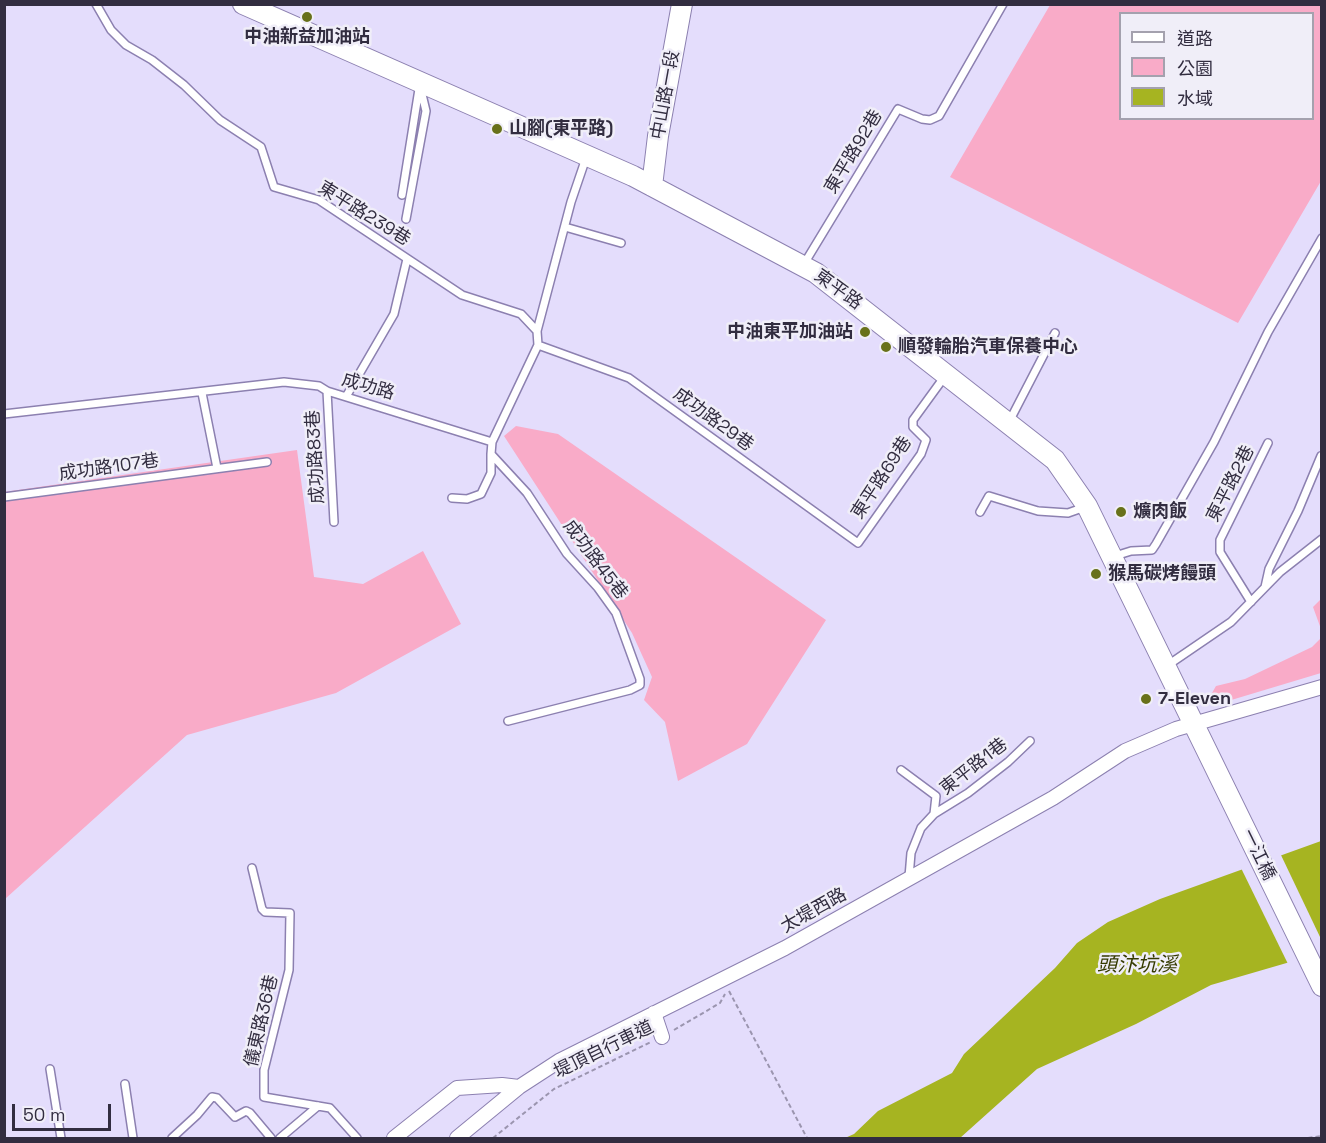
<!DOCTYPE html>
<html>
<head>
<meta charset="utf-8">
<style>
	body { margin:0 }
	#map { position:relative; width:1326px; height:1143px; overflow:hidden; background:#e4ddfc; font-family:"Space Grotesk","Noto Sans TC",sans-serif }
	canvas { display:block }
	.frame { position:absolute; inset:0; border:6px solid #322d40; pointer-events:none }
	.legend { position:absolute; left:1119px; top:12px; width:195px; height:108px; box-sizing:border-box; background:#f0eef8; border:2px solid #a4a1ae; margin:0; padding:8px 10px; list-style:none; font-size:18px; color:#322d40 }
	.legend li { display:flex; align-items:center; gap:12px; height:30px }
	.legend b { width:30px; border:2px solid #a4a1ae }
	.scale { position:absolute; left:12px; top:1104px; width:99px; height:27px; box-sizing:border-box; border:3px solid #322d40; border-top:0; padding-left:8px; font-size:18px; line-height:21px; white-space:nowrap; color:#322d40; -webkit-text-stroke:4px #f0eef8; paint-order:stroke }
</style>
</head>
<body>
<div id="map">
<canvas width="1326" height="1143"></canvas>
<div class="frame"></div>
<ul class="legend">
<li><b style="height:8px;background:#fff"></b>道路</li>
<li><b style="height:16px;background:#f9abc8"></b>公園</li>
<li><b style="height:16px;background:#a6b421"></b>水域</li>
</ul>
<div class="scale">50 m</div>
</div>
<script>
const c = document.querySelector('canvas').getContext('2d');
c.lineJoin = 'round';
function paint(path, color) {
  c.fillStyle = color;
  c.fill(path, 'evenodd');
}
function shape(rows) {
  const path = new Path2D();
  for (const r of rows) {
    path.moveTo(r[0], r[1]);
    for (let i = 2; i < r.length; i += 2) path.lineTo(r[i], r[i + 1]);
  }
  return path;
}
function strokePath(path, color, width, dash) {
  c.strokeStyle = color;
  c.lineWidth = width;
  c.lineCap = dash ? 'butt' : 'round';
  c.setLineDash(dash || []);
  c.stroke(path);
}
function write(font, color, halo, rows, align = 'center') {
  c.font = font + ' "Space Grotesk","Noto Sans TC",sans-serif';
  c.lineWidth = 5;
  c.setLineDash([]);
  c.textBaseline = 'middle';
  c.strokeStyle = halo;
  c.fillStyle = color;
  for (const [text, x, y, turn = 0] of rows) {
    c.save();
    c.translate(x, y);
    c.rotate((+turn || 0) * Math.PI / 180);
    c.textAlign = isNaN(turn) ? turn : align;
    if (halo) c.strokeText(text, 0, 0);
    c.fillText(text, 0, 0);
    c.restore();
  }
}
const green = shape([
	[1050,5,1321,5,1321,181,1238,323,950,177],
	[1120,14,1312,14,1312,118,1120,118],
	[516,426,558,434,826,620,747,744,678,781,665,722,644,700,652,677,632,633,504,436],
	[297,450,314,577,363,584,423,551,461,624,336,693,187,735,5,899,4,492],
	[1321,599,1321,673,1218,704,1212,693,1216,686,1245,679,1312,647,1320,639,1321,629,1313,607]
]);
const water = shape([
	[1321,841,1321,959,1290,962,1211,985,1136,1024,1037,1069,960,1138,845,1138,854,1134,878,1111,952,1073,964,1054,1055,968,1077,943,1108,922,1160,899]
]);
const pier = shape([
	[1280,853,1321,939,1322,962,1289,966,1241,868]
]);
const path = shape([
	[729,991,807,1138],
	[674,1030,720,1003,725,994],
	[493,1138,554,1089,651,1042],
	[1308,1138,1322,1136]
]);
const service = shape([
	[96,4,111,30,126,45,152,60,184,85,220,120,261,147,274,187,319,200,462,295,521,314,537,331],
	[402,195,419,89],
	[406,219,426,111,420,86],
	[565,227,621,243],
	[804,264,898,109,922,119,930,120,939,116,1003,4],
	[538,345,629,378,858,543,921,454,926,440,913,427,913,420,945,376],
	[327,391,334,522],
	[202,393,217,468],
	[347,395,394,314,407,259],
	[4,414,284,382,319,386,327,391,492,442,538,345,537,331,571,202,586,158],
	[1010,420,1055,333],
	[492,442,491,454,527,493,567,554,598,588,616,613,640,679,640,685,630,690,508,721],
	[4,497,267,462],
	[452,498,467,499,481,494,491,473,491,454],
	[980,512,989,496,1038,511,1068,513,1085,507],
	[1115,556,1131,551,1152,550,1156,544,1214,442,1268,332,1322,238],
	[1265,587,1269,569,1298,511,1321,456],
	[1251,602,1220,552,1220,540,1268,443],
	[1168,665,1231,622,1280,572,1322,539],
	[901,770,936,796,934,814],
	[252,868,262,909,265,912,290,913,289,970,264,1070,264,1097,330,1108,357,1138],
	[909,877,911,853,921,828,934,814,968,793,1008,762,1030,741],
	[50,1069,61,1138],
	[125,1084,133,1138],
	[172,1138,197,1115,212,1097,217,1098,235,1117,246,1111,250,1113,271,1138],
	[280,1138,318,1106]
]);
const minor = shape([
	[654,1013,662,1037],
	[394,1138,457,1088,502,1085,519,1087],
	[457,1138,519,1087,559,1061,785,948,1053,798,1125,751,1176,729,1322,687]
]);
const secondary = shape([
	[243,4,633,176,816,273,1055,460,1087,506,1322,986],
	[652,186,658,136,682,4]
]);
const markers = [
	[307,17,6,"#68711a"],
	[497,129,6,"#68711a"],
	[865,332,6,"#68711a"],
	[886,347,6,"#68711a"],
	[1121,512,6,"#68711a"],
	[1096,574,6,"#68711a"],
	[1146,699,6,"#68711a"]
];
const poiNames = [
	["中油新益加油站",307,37,"center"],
	["山腳(東平路)",509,129],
	["中油東平加油站",853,332,"right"],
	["順發輪胎汽車保養中心",898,347],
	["爌肉飯",1133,512],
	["猴馬碳烤饅頭",1108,574],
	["7-Eleven",1158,699]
];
const streetNames = [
	["中山路一段",666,95,-80],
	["東平路92巷",854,152,-59],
	["東平路239巷",364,214,32],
	["東平路",838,290,36],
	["成功路",368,387,16],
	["成功路29巷",713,420,36],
	["成功路83巷",316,457,-93],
	["成功路107巷",109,468,-8],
	["東平路69巷",882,478,-57],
	["東平路2巷",1231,484,-63],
	["成功路45巷",595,560,53],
	["東平路1巷",974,767,-38],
	["一江橋",1258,855,64],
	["太堤西路",814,911,-29],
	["儀東路36巷",262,1021,-77],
	["堤頂自行車道",604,1050,-26]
];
const waterNames = [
	["頭汴坑溪",1137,966]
];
paint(green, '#f9abc8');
paint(water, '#a6b421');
paint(pier, '#e4ddfc');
strokePath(service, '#8c80b0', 10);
strokePath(minor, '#8c80b0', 16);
strokePath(secondary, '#8c80b0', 22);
strokePath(path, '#9b95af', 2, [4.5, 3]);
strokePath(service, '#fff', 7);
strokePath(minor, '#fff', 14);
strokePath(secondary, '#fff', 20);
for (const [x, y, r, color] of markers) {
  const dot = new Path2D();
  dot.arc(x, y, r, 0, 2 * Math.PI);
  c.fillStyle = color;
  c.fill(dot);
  strokePath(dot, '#f0eef8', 2);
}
write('bold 18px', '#322d40', '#f0eef8', poiNames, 'left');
write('18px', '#322d40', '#f0eef8', streetNames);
write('italic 20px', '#353a00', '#f0eef8', waterNames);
</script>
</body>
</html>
